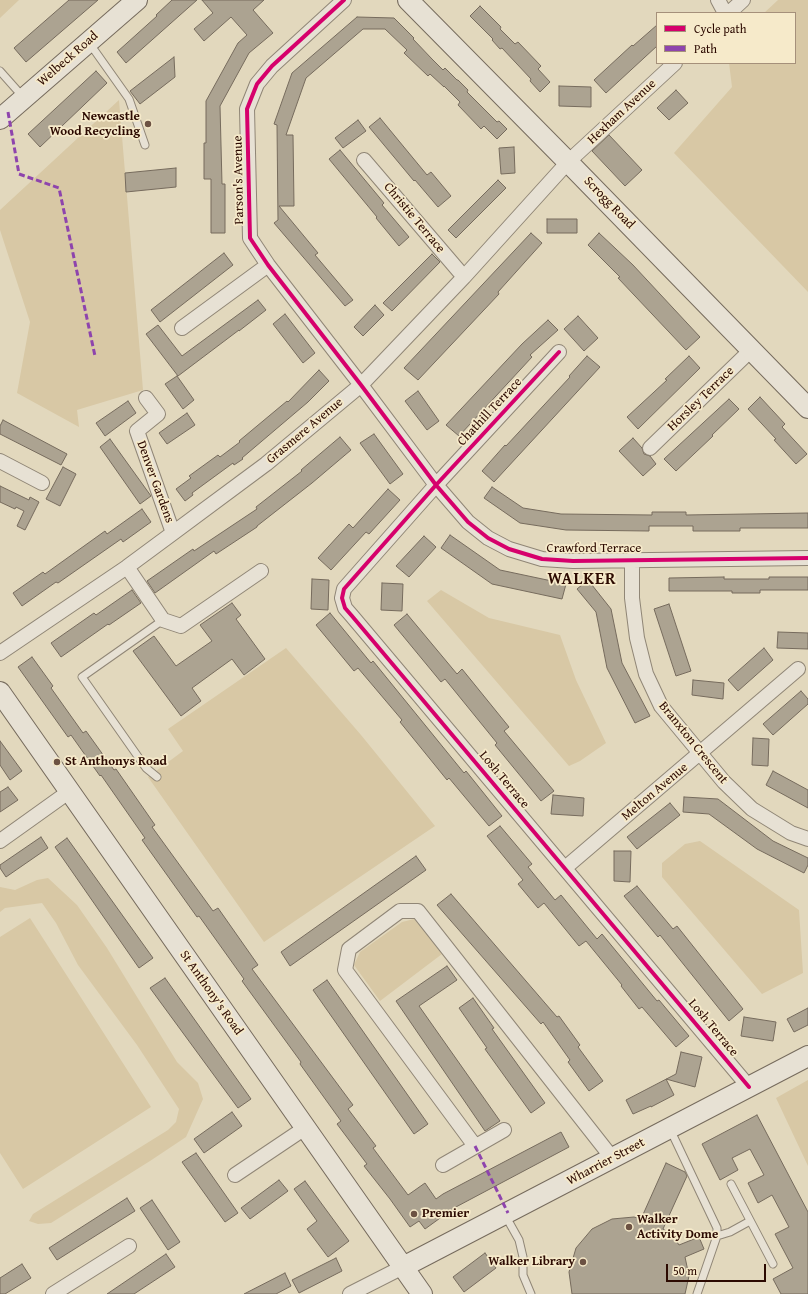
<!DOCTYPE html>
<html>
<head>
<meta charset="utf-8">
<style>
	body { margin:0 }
	#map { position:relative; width:808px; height:1294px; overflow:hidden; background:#e2d8bd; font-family:"Gentium Book Plus",serif }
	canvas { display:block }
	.legend { position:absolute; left:656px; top:12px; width:140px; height:52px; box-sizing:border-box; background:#f6eaca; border:1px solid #a5907a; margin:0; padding:5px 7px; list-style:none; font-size:12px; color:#2c0a01 }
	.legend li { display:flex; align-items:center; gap:8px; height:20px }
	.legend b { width:20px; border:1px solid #a5907a }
	.scale { position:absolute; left:666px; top:1264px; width:100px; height:18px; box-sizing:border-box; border:2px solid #2c0a01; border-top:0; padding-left:5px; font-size:12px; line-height:14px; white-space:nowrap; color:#2c0a01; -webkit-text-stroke:3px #f6eaca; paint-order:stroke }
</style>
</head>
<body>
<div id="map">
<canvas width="808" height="1294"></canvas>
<ul class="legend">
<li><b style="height:5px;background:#d6006c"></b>Cycle path</li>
<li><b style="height:5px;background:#8e44ad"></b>Path</li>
</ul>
<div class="scale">50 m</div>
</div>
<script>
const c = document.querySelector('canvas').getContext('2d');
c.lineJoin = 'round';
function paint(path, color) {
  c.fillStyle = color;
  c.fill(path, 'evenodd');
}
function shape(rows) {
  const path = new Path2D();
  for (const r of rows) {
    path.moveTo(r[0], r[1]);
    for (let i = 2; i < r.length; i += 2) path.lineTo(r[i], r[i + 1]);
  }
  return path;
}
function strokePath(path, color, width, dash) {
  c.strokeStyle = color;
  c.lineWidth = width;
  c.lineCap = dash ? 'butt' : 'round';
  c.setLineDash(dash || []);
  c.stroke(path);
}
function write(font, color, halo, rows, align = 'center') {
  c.font = font + ' "Gentium Book Plus",serif';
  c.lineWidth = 3.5;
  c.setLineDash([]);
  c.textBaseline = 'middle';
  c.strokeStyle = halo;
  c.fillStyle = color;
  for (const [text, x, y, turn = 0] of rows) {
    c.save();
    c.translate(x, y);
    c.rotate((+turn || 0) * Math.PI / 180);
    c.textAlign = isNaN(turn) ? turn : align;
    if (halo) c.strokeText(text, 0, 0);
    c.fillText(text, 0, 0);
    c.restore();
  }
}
const green = shape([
	[0,0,19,0,0,18],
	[778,0,808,0,808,292,674,153,732,87,729,63,795,63,795,13,764,13],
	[119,100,143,390,77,410,79,427,17,393,30,322,0,230,0,210],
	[441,590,489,618,560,635,576,680,606,743,580,761,569,766,427,601],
	[286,648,361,735,435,826,264,942,148,777,183,751,168,729],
	[700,841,799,910,803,973,762,994,662,877,662,863,685,844],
	[48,878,77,905,107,948,177,1062,198,1083,203,1099,186,1137,150,1161,51,1223,38,1224,29,1221,33,1214,168,1130,176,1122,179,1109,137,1045,78,965,56,923,42,903,5,908,0,912,0,887,15,890,37,880],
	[30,918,151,1107,23,1189,0,1153,0,937],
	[414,919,442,954,380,1001,354,965,360,952,402,922],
	[808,1080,808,1166,776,1098]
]);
const building = shape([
	[69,0,98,0,26,62,14,48,69,0],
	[172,0,197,0,126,63,117,52,157,16,156,15,172,0],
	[202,0,264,0,253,10,273,33,249,53,220,106,222,184,225,184,225,233,211,233,211,179,204,179,204,143,206,143,206,101,238,43,247,35,231,17,204,41,194,29,213,13,202,0],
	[480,6,501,27,500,29,515,44,518,42,541,66,538,69,550,82,540,92,530,81,531,79,502,48,500,49,492,40,493,39,470,16,480,6],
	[357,17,394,18,414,38,413,39,432,59,443,70,445,68,457,80,458,80,468,90,467,92,497,122,499,121,507,129,497,139,484,126,481,129,458,105,460,102,444,86,444,87,430,74,428,76,404,53,407,50,385,29,363,29,306,78,286,135,293,135,294,206,279,206,318,253,315,255,353,300,345,306,274,223,278,220,277,125,274,124,292,73,357,17],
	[657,25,657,46,606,93,594,80,632,45,633,46,657,25],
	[174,57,175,77,140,104,130,91,174,57],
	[96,71,107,83,40,147,28,134,96,71],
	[559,86,591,87,591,107,559,106,559,86],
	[676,90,688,103,669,120,657,108,676,90],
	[380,118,427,175,431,172,451,196,438,207,415,180,414,181,369,127,380,118],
	[358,120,366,131,343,148,335,138,358,120],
	[609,135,642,170,625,186,592,151,609,135],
	[514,147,515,173,501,174,499,148,514,147],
	[340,150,384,203,382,205,409,237,399,246,376,218,377,217,329,159,340,150],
	[176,168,176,187,126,192,125,173,176,168],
	[498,180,506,188,456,238,448,230,498,180],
	[547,219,577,219,577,233,547,233,547,219],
	[531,233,542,243,498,292,499,294,418,380,404,368,531,233],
	[599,233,633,265,700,337,686,350,618,278,620,277,588,245,599,233],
	[224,253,233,265,160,322,151,310,224,253],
	[432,254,440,262,392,311,383,303,432,254],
	[258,300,266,310,239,331,239,330,178,376,146,334,158,325,182,356,258,300],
	[375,305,384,315,363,336,354,327,375,305],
	[285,314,315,353,303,363,273,324,285,314],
	[578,316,598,338,584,351,564,329,578,316],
	[548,320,558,330,530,355,532,357,459,436,446,425,522,344,548,320],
	[587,356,600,367,494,482,482,471,505,445,506,446,570,377,569,376,587,356],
	[689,356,700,368,638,429,627,417,667,380,665,379,689,356],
	[319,370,329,381,308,402,242,458,243,459,234,465,233,463,192,493,193,495,185,501,176,489,191,478,189,476,218,455,220,457,240,442,239,441,287,401,288,402,319,370],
	[177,376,194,400,183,409,165,384,177,376],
	[418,391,439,421,427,430,405,401,418,391],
	[760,397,785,424,782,427,807,454,796,464,774,440,776,439,748,409,760,397],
	[729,399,739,409,712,435,713,436,676,471,664,459,729,399],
	[128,401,136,413,105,436,96,423,128,401],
	[187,413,195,425,167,444,159,433,187,413],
	[3,420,67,454,61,465,0,434,0,426,3,420],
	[374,434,403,474,390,484,360,443,374,434],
	[340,437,351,450,312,483,257,526,257,527,216,554,214,551,155,593,147,581,193,549,194,551,257,509,256,507,302,471,301,470,340,437],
	[633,438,642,448,644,454,650,456,656,464,643,476,619,451,633,438],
	[110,439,151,496,140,504,100,447,110,439],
	[63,467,76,474,60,506,46,499,63,467],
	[0,486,29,500,30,497,39,502,25,530,17,526,24,511,16,507,15,509,0,502,0,486],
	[492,487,523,508,561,514,652,515,652,512,686,512,686,515,808,513,808,528,740,528,740,531,693,531,693,526,649,526,649,531,566,530,520,523,484,498,492,487],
	[388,489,400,500,369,534,366,532,331,570,318,558,349,524,353,528,388,489],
	[142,509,151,522,123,542,121,539,58,583,56,582,22,606,13,593,43,572,45,574,105,531,107,534,142,509],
	[450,535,500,570,566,584,562,599,492,584,441,548,450,535],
	[424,536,436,547,409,577,396,566,424,536],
	[724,577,724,579,769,579,769,577,808,577,808,590,760,590,760,593,732,593,732,591,669,591,669,578,724,577],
	[312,579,329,580,328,610,311,609,312,579],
	[588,580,611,609,622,663,650,716,635,723,607,668,596,612,577,589,588,580],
	[382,583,403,584,402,611,381,610,382,583],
	[132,590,141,603,109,625,108,624,61,657,51,643,94,613,96,615,132,590],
	[232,603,241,615,236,619,265,659,244,675,232,659,192,688,201,701,181,716,133,651,154,636,176,666,212,641,200,625,232,603],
	[669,604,691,671,676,676,654,609,669,604],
	[330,613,371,663,373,661,464,773,466,771,502,816,489,826,449,778,447,780,400,722,402,720,358,668,354,671,316,625,330,613],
	[407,614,457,674,462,669,509,727,504,731,554,791,541,801,495,745,497,743,445,679,441,682,394,625,407,614],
	[778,632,808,633,808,649,777,648,778,632],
	[764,648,773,660,738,691,728,680,764,648],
	[32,657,53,686,51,688,83,733,86,731,114,770,116,769,155,825,152,827,213,911,218,908,258,965,252,969,353,1105,348,1109,376,1146,373,1148,408,1195,425,1183,436,1199,443,1194,561,1132,569,1147,454,1208,425,1229,419,1221,410,1227,390,1199,364,1166,367,1164,337,1124,341,1121,300,1064,301,1062,242,981,244,979,199,916,197,917,142,840,145,838,101,775,100,776,71,735,68,737,18,667,32,657],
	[693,680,724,683,723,699,692,695,693,680],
	[801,691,808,699,808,704,773,735,763,724,801,691],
	[753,738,769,739,768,766,752,765,753,738],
	[0,741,22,771,10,780,0,765,0,741],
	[773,771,808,790,808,808,766,785,773,771],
	[8,787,18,800,0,812,0,792,8,787],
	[553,795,584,798,583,816,551,814,553,795],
	[684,797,718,799,773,841,808,858,808,865,804,873,757,849,709,814,683,812,684,797],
	[670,803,680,815,637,849,627,837,670,803],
	[500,826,532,864,528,867,555,900,561,895,597,939,602,934,657,1001,659,1000,689,1036,676,1047,642,1007,639,1009,621,986,622,985,586,941,579,946,544,903,538,908,518,884,523,880,487,836,500,826],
	[41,837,48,848,6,877,0,868,0,865,41,837],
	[67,838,153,958,139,968,55,847,67,838],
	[614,851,631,851,630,882,614,881,614,851],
	[416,856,426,870,290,966,281,952,416,856],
	[637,886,673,929,677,926,743,1009,729,1021,660,935,658,937,624,896,637,886],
	[451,894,557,1017,559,1016,580,1045,578,1047,603,1081,589,1091,568,1062,570,1060,543,1022,541,1024,437,905,451,894],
	[447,966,457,980,419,1006,500,1121,485,1131,396,1001,447,966],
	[165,978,251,1099,238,1108,150,988,165,978],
	[327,980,428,1124,414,1134,313,990,327,980],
	[473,998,494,1028,492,1029,545,1103,531,1113,485,1049,487,1048,459,1008,473,998],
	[808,1008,808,1025,794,1032,787,1019,808,1008],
	[744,1017,776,1022,773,1041,741,1036,744,1017],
	[681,1052,702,1057,695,1087,666,1079,674,1095,651,1107,651,1106,633,1114,626,1100,676,1074,681,1052],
	[232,1112,242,1126,204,1153,194,1139,232,1112],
	[757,1115,808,1212,808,1294,781,1294,773,1279,793,1268,775,1234,789,1227,772,1195,758,1203,748,1183,764,1175,750,1149,732,1158,738,1170,720,1180,702,1144,757,1115],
	[196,1153,238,1213,225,1222,182,1162,196,1153],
	[666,1163,685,1172,687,1176,663,1229,673,1236,679,1245,699,1237,704,1249,685,1257,689,1276,685,1294,572,1294,569,1272,576,1248,592,1229,612,1219,634,1217,641,1219,666,1163],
	[279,1180,288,1191,250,1219,241,1208,279,1180],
	[305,1181,349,1241,328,1257,307,1229,317,1221,294,1189,305,1181],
	[127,1198,135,1211,57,1260,49,1248,127,1198],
	[152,1200,180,1242,168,1250,140,1208,152,1200],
	[485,1253,496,1268,464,1292,453,1277,485,1253],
	[166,1254,175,1267,134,1294,107,1294,166,1254],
	[336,1258,342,1271,299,1293,292,1280,336,1258],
	[22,1264,31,1278,5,1294,0,1294,0,1278,22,1264],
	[285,1273,291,1286,276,1294,244,1294,285,1273]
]);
const lane = shape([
	[90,44,129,99,145,145],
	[0,71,24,98],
	[157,777,146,768,82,677,163,620],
	[670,1129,717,1228,717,1236,697,1294],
	[731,1184,773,1264],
	[505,1215,519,1240,523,1257,523,1275,531,1294],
	[717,1236,730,1232,750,1221]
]);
const street = shape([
	[344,0,272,66,257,84,247,109,250,238,268,265,361,385,436,485,468,522,488,538,509,549,542,559,573,561,808,558],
	[718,0,725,13],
	[729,13,743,0],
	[364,160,464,277],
	[182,328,268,265],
	[559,352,436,485,344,589,342,598,345,608,352,616,749,1087],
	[146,398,158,414,137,431,173,533],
	[650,448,751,350],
	[0,461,42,483],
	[632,559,632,598,637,638,646,674,661,706,724,782,752,809,791,833,808,839],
	[127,567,163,620,181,626,261,571],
	[0,653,127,567,173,533,266,464,361,385,464,277,568,162,675,63],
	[0,841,70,791],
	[565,868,798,669],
	[475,1146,345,970,349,949,400,911,418,911,613,1159],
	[443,1165,504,1130],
	[235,1175,305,1128],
	[53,1294,129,1246],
	[350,1294,403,1267]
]);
const secondary = shape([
	[408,0,568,162,808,408],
	[0,119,137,0],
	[0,692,422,1294],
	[403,1267,808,1056]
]);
const quiet = shape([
	[8,112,19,174,59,188,95,356],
	[475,1146,508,1213]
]);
const cycleway = shape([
	[344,0,272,66,257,84,247,109,250,238,268,265,361,385,436,485,468,522,488,538,509,549,542,559,573,561,808,558],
	[559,352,436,485,344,589,342,598,345,608,352,616,749,1087]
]);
const markers = [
	[148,124,4,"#6c5243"],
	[57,762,4,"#6c5243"],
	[414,1214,4,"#6c5243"],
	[629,1227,4,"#6c5243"],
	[583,1262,4,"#6c5243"]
];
const streetNames = [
	["Welbeck Road",68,59,-41],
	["Hexham Avenue",622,112,-43],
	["Parson's Avenue",239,180,-91],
	["Scrogg Road",609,203,46],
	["Christie Terrace",414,218,50],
	["Horsley Terrace",701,399,-44],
	["Chathill Terrace",490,412,-47],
	["Grasmere Avenue",305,431,-40],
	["Denver Gardens",155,482,70],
	["Crawford Terrace",594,549],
	["Branxton Crescent",693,743,51],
	["Losh Terrace",504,780,50],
	["Melton Avenue",655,792,-40],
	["St Anthony's Road",211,993,55],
	["Losh Terrace",713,1028,50],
	["Wharrier Street",606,1162,-28]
];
const poiNames = [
	["Newcastle",140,117,"right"],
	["Wood Recycling",140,132,"right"],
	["St Anthonys Road",65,762],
	["Premier",422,1214],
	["Walker",637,1220],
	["Activity Dome",637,1235],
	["Walker Library",575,1262,"right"]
];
const districtNames = [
	["WALKER",582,580]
];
paint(green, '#d8c8a5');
paint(building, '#aca391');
strokePath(building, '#766b5d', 1);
strokePath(lane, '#908676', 9);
strokePath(street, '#908676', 16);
strokePath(secondary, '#766b5d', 22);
strokePath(lane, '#e7e1d4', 7);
strokePath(street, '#e7e1d4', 14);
strokePath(secondary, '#e7e1d4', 20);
strokePath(quiet, '#8e44ad', 3, [6, 3]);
strokePath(cycleway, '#d6006c', 4);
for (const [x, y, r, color] of markers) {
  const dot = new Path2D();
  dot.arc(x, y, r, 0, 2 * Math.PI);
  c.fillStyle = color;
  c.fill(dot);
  strokePath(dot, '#f6eaca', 1.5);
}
write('13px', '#2c0a01', '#f6eaca', streetNames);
write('bold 13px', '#2c0a01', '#f6eaca', poiNames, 'left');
c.letterSpacing = '1px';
write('bold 17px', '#2c0a01', '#f6eaca', districtNames);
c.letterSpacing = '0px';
</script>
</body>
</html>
